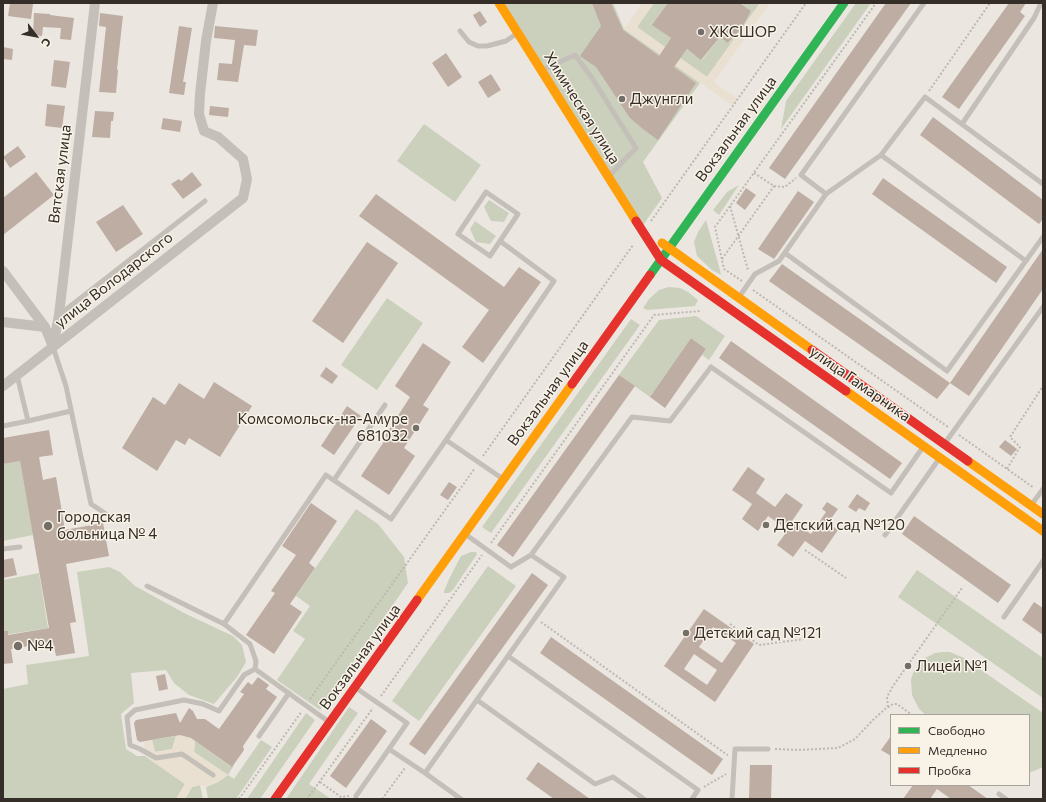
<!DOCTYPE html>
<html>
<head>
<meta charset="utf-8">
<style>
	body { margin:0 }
	#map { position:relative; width:1046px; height:802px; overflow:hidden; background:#ebe7e0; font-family:Commissioner,sans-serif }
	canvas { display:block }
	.frame { position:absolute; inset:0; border:4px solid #342d28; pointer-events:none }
	.legend { position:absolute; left:890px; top:714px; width:140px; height:72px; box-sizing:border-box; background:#f8f2e7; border:1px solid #aaa39b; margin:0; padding:5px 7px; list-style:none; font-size:12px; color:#342d28 }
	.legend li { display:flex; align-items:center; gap:8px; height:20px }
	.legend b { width:20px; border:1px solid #aaa39b }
	.north { position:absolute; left:16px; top:16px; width:40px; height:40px; -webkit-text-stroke:3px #f8f2e7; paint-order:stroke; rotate:122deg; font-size:11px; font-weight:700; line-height:16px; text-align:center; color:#342d28 }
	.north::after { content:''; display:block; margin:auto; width:14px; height:18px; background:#342d28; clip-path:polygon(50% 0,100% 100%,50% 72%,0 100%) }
</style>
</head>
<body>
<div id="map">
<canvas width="1046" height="802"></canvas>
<div class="frame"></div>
<ul class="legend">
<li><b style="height:5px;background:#30b455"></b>Свободно</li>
<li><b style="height:5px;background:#ff9f0a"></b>Медленно</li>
<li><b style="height:5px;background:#e5322d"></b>Пробка</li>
</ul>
<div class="north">С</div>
</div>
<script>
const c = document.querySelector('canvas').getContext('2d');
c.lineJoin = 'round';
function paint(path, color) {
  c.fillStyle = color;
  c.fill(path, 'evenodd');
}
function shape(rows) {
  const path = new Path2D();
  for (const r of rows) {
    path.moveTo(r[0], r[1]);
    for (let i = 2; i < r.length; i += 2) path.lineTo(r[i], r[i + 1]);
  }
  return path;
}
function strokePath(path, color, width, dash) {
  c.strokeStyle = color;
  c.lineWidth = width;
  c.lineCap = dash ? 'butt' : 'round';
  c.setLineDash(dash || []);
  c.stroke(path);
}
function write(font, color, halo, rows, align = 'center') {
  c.font = font + ' Commissioner,sans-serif';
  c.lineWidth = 3;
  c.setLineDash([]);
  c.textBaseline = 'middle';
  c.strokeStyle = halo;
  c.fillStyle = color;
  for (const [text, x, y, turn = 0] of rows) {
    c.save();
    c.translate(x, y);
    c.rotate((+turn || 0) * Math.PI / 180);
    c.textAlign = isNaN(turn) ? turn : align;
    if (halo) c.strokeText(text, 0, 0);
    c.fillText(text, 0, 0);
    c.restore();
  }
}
const green = shape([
	[499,3,613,3,624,29,700,83,643,162,662,198,641,228],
	[654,3,668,3,653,25,671,38,665,47,637,27],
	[744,3,760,3,707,77,680,58,687,49,702,60,720,37,729,43,742,28,751,11,743,5],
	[856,3,871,3,781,129,786,101],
	[424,124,481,165,455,202,397,161],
	[739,185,719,215,713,210,727,192],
	[489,200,509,213,504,222,491,221,484,207],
	[706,220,720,270,721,275,712,270,697,256,694,242,698,232],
	[475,221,496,236,490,244,476,242,470,229],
	[669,287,680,288,688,292,698,300,695,306,647,310,643,308,649,299,659,290],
	[387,298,423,323,377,390,341,365],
	[696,316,725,336,709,360,702,355,706,349,691,338,650,397,619,375,659,320],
	[631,319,640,325,491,533,482,527],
	[20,461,33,535,3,541,3,464],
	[356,509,378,524,404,557,408,583,320,710,277,680,305,639,293,631,310,606,296,596],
	[471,552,476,552,477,554,453,590,449,593,444,593,444,591,450,577,461,556],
	[488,566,516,586,419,721,392,701],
	[109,567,120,572,135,586,184,613,233,636,242,645,246,662,237,677,214,704,189,695,174,683,166,670,131,673,134,703,121,714,126,749,137,756,145,756,185,784,176,799,3,799,3,689,28,684,26,665,89,656,77,572],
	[917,570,1043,658,1043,698,898,597],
	[39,573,48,628,3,635,3,580],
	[942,652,950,652,964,658,1043,713,1043,767,1029,773,1029,715,926,715,919,709,912,695,911,680,913,673,921,660,935,653],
	[349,707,358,713,309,784,331,799,286,799],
	[306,713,315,720,260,799,247,799],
	[176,736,172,749,155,752,152,740],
	[261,740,272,747,236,799,208,799,206,787,218,782,228,775,194,752,195,741,230,766,234,765,228,775,234,779],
	[200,785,203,799,185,799,192,787]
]);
const plaza = shape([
	[642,3,654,3,637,27,707,77,760,3,770,3,714,82,738,99,733,106,624,29],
	[178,730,183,736,189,737,190,734,195,741,194,752,228,775,218,782,206,787,200,785,192,787,185,799,176,799,185,784,145,756,144,742,152,740,155,752,172,749]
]);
const building = shape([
	[10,3,33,4,31,19,8,16],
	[592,3,611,3,623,30,659,56,671,38,652,25,668,3,740,3,751,11,742,28,728,43,720,37,701,60,687,49,674,67,696,83,658,140,643,129,630,118,596,67,580,56,601,26],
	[886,3,911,3,785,179,769,168],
	[1009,3,1026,3,1020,12,1025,16,959,109,942,97],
	[480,11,487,22,480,27,473,15],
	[34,13,50,14,50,15,74,18,71,40,60,39,61,28,43,27,42,36,33,35],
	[100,13,123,16,117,69,118,70,116,93,99,92,106,27,99,26],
	[179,26,192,28,183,82,186,82,184,95,169,93],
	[215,26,258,30,256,46,244,45,238,82,217,80,219,63,232,64,235,40,214,38],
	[3,47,13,49,12,60,3,59],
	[446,53,462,77,448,87,432,63],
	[54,60,70,62,66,88,51,86],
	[491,74,501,90,488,98,478,82],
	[47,104,65,106,62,128,45,126],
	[210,106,229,108,228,117,209,115],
	[95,111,114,112,113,121,111,121,110,138,92,137],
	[933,117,1043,200,1043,219,1039,224,920,135],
	[163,118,182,121,180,132,161,129],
	[18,146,26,157,10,168,3,157],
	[36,172,54,195,3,235,3,198],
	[192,172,202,185,183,199,171,184,179,179,181,181],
	[883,178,1007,267,996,283,872,194],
	[746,188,756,195,745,210,736,203],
	[798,191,814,202,774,259,758,249],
	[376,194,504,287,519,267,541,282,483,363,462,347,489,310,359,216],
	[123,205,143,234,116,252,96,222],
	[367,242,398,263,343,343,312,321],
	[1043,249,1043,289,969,396,950,383],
	[782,264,950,383,937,399,769,281],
	[691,338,706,349,665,408,650,397],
	[731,341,902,463,890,479,719,358],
	[423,343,451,362,423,405,429,409,404,448,415,456,389,495,361,476,387,437,385,436,410,397,395,386],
	[326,367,338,376,332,384,320,376],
	[619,375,635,386,513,557,497,545],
	[214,382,252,406,220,457,189,438,185,445,176,440,157,471,122,448,153,397,165,405,179,383,204,399],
	[347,406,361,416,334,455,321,446],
	[49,430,53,455,39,457,43,480,56,477,65,530,103,523,109,556,66,564,76,622,70,623,75,653,56,656,53,642,11,649,13,663,3,664,3,631,8,631,8,635,49,628,20,461,3,464,3,438],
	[1005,440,1017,449,1011,456,999,447],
	[748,467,765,479,756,493,775,507,786,493,803,505,792,521,811,534,826,512,822,509,827,502,838,509,828,523,838,530,822,553,805,541,793,557,777,545,788,530,768,516,758,531,742,519,752,504,732,490],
	[449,482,457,487,448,500,440,495],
	[857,494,870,503,865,511,859,508,856,512,848,507],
	[311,503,337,521,309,563,315,568,290,604,302,612,274,654,246,635,275,593,271,591,296,555,282,546],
	[914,516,1011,585,998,603,902,534],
	[13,558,17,575,3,578,3,560],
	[532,573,548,585,425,755,409,744],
	[1034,602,1043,608,1043,635,1022,620],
	[704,609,754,644,715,702,664,666],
	[713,627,736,643,722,663,699,647],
	[694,654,717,670,707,685,684,669],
	[551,637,723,759,712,775,540,653],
	[165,674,168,689,159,691,156,676],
	[258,677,269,685,266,689,277,697,243,746,244,750,232,767,191,738,180,735,140,742,137,740,134,723,136,720,176,713,180,723,189,708,193,711,197,719,205,719,219,729,244,694,240,692,248,682,252,685],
	[371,719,387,731,346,788,330,776],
	[891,736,891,756,881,750],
	[538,762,590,799,554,799,526,779],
	[750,765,772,765,771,799,749,799],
	[913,785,968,785,988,799,951,799,937,789,930,799,903,799]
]);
const path = shape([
	[929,91,990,3],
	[754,173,774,186,785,187,796,178],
	[730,206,748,270],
	[651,221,806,3],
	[722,259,774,186],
	[742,281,724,269,715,227,876,3],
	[753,290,948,427],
	[959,435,1034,488],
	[483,456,633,245],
	[1007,469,1020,447,1010,437,1043,386],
	[491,543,654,315,700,311],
	[805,550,846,578],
	[541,622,726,754,728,755],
	[730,624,759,645,804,639],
	[381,696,482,555],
	[310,699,475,468],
	[888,707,887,697,893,686,962,588],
	[775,749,798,750,838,748,855,739,873,720,885,709,893,704,897,704,912,715],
	[320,782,341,797,349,796],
	[704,787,726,774],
	[239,799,302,711],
	[307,799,373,708],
	[382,799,405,768]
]);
const lane = shape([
	[460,31,469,42,478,46,487,46,506,41,516,34],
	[542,70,575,55,592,78,636,148,609,176],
	[962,124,1034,18,1041,3],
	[881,155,925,97,1043,184],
	[826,194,881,155,1026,261],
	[500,241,518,214,486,192,458,234,490,256,500,241,554,281,446,440,503,479],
	[785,253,947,371,1043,237],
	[739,297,755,274,779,261,826,194,801,175,924,3],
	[59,315,205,201],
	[53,347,66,386,91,504,106,514],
	[28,421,71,411],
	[3,426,28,421,17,375],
	[945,443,1043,307],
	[334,480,385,405],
	[1032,504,1043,489],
	[465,534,511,567,531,555,632,417,670,421,711,367,891,493,923,447],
	[885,535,939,459],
	[3,549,20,547],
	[147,586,224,624,250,644,256,661,255,669],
	[1004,617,1043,561],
	[224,624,326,475,391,519,446,440],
	[508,656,698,790,692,799],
	[356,688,407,723,389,749,425,773,564,577,531,555],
	[477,700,595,784,613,777,644,799],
	[259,736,289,693],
	[425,773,461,799],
	[213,775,182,754,156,758,140,749,130,745,127,717,135,710,184,700,203,704,219,711,244,675,255,669,329,722],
	[999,794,1006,799],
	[356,796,389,749],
	[732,799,735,749,768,749]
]);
const street = shape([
	[3,271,45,327,53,347],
	[3,322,45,327],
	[53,347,59,315,95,3],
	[3,386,243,198,247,179,243,159,218,137,204,131,199,114,200,94,206,41,213,3]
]);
const fast = shape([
	[650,275,844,3]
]);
const slow = shape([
	[499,3,636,221],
	[662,243,812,350],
	[846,391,1043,531],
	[968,461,1043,514],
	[417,600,572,384]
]);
const jam = shape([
	[636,221,661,260,846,391],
	[812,350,968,461],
	[572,384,650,275],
	[275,799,417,600]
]);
const markers = [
	[701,32,4,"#746e68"],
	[622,99,4,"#746e68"],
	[416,428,4,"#746e68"],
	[766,525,4,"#746e68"],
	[48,526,5,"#746e68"],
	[686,633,4,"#746e68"],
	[18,646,5,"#746e68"],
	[908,666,4,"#746e68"]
];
const poiNames = [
	["ХКСШОР",709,32],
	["Джунгли",630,99],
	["Комсомольск-на-Амуре",408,419,"right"],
	["681032",408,436,"right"],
	["Городская",57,517],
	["больница № 4",57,534],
	["Детский сад №120",774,525],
	["Детский сад №121",694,633],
	["№4",27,646],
	["Лицей №1",916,666]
];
const streetNames = [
	["Химическая улица",582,108,58],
	["Вокзальная улица",736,129,-54],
	["Вятская улица",60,174,-83],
	["улица Володарского",114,280,-38],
	["улица Гамарника",860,384,35],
	["Вокзальная улица",548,393,-54],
	["Вокзальная улица",360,657,-54]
];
paint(green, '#cad0bb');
paint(plaza, '#e9e0d1');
paint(building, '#bdada3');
strokePath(path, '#bdb8b2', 2, [2, 2]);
strokePath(lane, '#c4bfb9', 5);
strokePath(street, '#c4bfb9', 10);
strokePath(fast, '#30b455', 9);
strokePath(slow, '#ff9f0a', 9);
strokePath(jam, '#e5322d', 9);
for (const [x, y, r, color] of markers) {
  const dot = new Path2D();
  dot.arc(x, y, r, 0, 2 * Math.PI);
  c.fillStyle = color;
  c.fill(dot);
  strokePath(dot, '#f8f2e7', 1.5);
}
write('15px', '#342d28', '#f8f2e7', poiNames, 'left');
write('15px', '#342d28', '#f8f2e7', streetNames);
</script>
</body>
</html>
